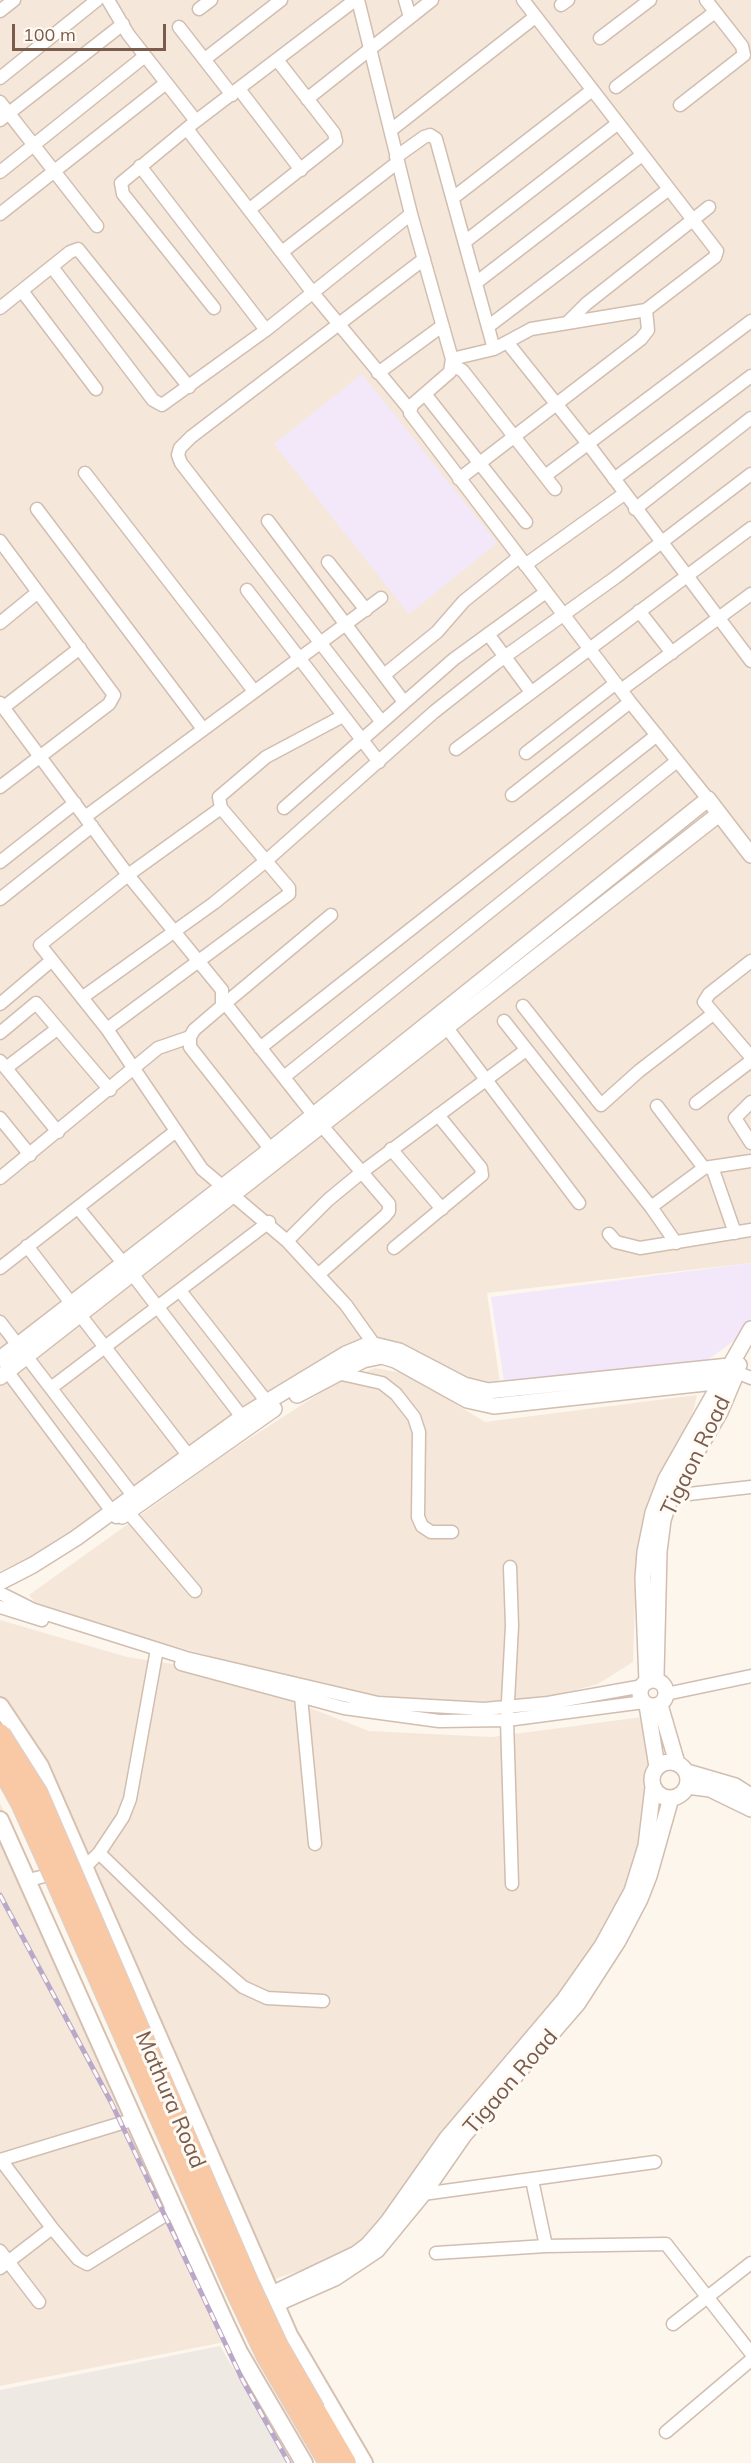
<!DOCTYPE html>
<html>
<head>
<meta charset="utf-8">
<style>
	body { margin:0 }
	#map { position:relative; width:751px; height:2463px; overflow:hidden; background:#fdf6ec; font-family:Mulish,sans-serif }
	canvas { display:block }
	.scale { position:absolute; left:12px; top:24px; width:154px; height:27px; box-sizing:border-box; border:3px solid #7a5c4d; border-top:0; padding-left:8px; font-size:18px; line-height:21px; white-space:nowrap; color:#7a5c4d; -webkit-text-stroke:4px #fffaf3; paint-order:stroke }
</style>
</head>
<body>
<div id="map">
<canvas width="751" height="2463"></canvas>
<div class="scale">100 m</div>
</div>
<script>
const c = document.querySelector('canvas').getContext('2d');
c.lineJoin = 'round';
function paint(path, color) {
  c.fillStyle = color;
  c.fill(path, 'evenodd');
}
function shape(rows) {
  const path = new Path2D();
  for (const r of rows) {
    if (r.length === 3) {
      path.moveTo(r[0] + r[2], r[1]);
      path.arc(r[0], r[1], r[2], 0, 2 * Math.PI);
      continue;
    }
    path.moveTo(r[0], r[1]);
    for (let i = 2; i < r.length; i += 2) path.lineTo(r[i], r[i + 1]);
  }
  return path;
}
function strokePath(path, color, width, dash) {
  c.strokeStyle = color;
  c.lineWidth = width;
  c.lineCap = dash ? 'butt' : 'round';
  c.setLineDash(dash || []);
  c.stroke(path);
}
function write(font, color, halo, rows, align = 'center') {
  c.font = font + ' Mulish,sans-serif';
  c.lineWidth = 6;
  c.setLineDash([]);
  c.textBaseline = 'middle';
  c.strokeStyle = halo;
  c.fillStyle = color;
  for (const [text, x, y, turn = 0] of rows) {
    c.save();
    c.translate(x, y);
    c.rotate((+turn || 0) * Math.PI / 180);
    c.textAlign = isNaN(turn) ? turn : align;
    if (halo) c.strokeText(text, 0, 0);
    c.fillText(text, 0, 0);
    c.restore();
  }
}
const residential = shape([
	[0,0,751,0,751,1263,487,1293,501,1390,476,1387,363,1340,56,1545,0,1571],
	[375,1368,407,1374,485,1422,697,1395,692,1415,643,1520,636,1570,633,1662,598,1684,535,1701,408,1703,312,1684,41,1610,29,1595,227,1453,331,1386],
	[0,1620,127,1657,213,1670,369,1731,492,1737,642,1717,650,1776,642,1837,626,1891,575,1974,360,2252,271,2280,0,1698],
	[0,1803,235,2340,0,2386]
]);
const industrial = shape([
	[220,2346,289,2463,0,2463,0,2390]
]);
const education = shape([
	[362,374,497,543,409,614,274,444],
	[751,1263,751,1320,735,1340,705,1362,505,1388,491,1297]
]);
const minor = shape([
	[108,0,128,34,196,121],
	[358,0,411,214,452,359,450,372,412,405,410,413,630,702,708,799],
	[405,0,410,17],
	[561,5,568,0],
	[199,9,211,0],
	[0,11,14,0],
	[179,27,232,95],
	[600,38,650,0],
	[205,59,281,0],
	[0,78,97,0],
	[616,87,715,12],
	[239,89,301,170],
	[307,99,432,0],
	[0,102,97,226],
	[680,105,744,55,742,46,706,0],
	[0,120,123,24],
	[187,129,313,293,410,410],
	[391,130,535,17],
	[396,157,424,137,430,135,436,139,494,349],
	[140,166,266,330],
	[0,172,145,56],
	[453,198,591,91],
	[250,209,336,141,334,133,278,61],
	[0,214,166,83],
	[466,241,617,124],
	[282,252,398,162],
	[52,267,153,400,162,405,266,330,411,214],
	[477,282,642,155],
	[22,291,96,389],
	[0,308,70,252,78,249,189,387],
	[214,308,123,194,121,183,196,121,355,0],
	[568,322,586,304,709,207],
	[489,326,669,189],
	[507,342,589,445,751,661],
	[452,359,494,349,531,329,646,310],
	[453,365,463,371,555,489],
	[378,373,442,326],
	[425,394,526,522],
	[85,473,254,691],
	[545,476,751,321],
	[459,479,641,339,648,330,646,310,715,257,717,251,523,0],
	[614,479,751,376],
	[37,509,203,729],
	[635,509,751,418],
	[268,521,404,702],
	[0,541,114,695,109,704,0,787],
	[328,562,366,610],
	[525,565,624,494],
	[247,590,379,762],
	[639,611,672,653],
	[0,623,38,592],
	[488,634,531,692],
	[384,675,437,632,464,601,519,557],
	[621,690,751,594],
	[0,703,128,875,222,990,222,1006,194,1030,190,1037,190,1047,275,1155],
	[4,707,80,648],
	[381,721,181,463,178,455,180,448,191,437,424,259],
	[456,749,751,528],
	[526,753,616,683],
	[512,795,630,702],
	[221,808,128,875,40,945,107,1029,202,1169,287,1241,346,1305,378,1350],
	[284,808,454,659,546,592],
	[85,817,381,598],
	[0,862,75,803],
	[0,899,92,826],
	[751,961,709,994,704,1002,751,1057],
	[83,997,214,903,267,860,434,712,496,663,616,577,751,474],
	[225,1003,323,1127,389,1204,389,1211,385,1216,319,1274],
	[0,1004,52,960],
	[222,1006,331,915],
	[523,1006,601,1105,639,1071,713,1014],
	[504,1021,651,1207,676,1243],
	[447,1028,579,1203],
	[107,1029,289,894,289,888,221,808,219,797,266,757,343,716],
	[0,1033,36,1003,110,1090],
	[260,1048,657,735],
	[0,1061,58,1132],
	[6,1068,57,1029],
	[284,1077,677,761],
	[751,1102,735,1118,751,1143],
	[696,1103,751,1061],
	[657,1106,704,1168],
	[0,1118,30,1155],
	[391,1149,442,1209],
	[712,1167,735,1233],
	[0,1178,158,1048,190,1037],
	[651,1207,704,1168,751,1161],
	[78,1208,133,1275,242,1417],
	[609,1234,616,1242,640,1248,751,1230],
	[287,1241,328,1200,362,1172,526,1050],
	[27,1246,188,1455],
	[394,1248,482,1175,481,1168,438,1115],
	[0,1268,176,1131],
	[181,1292,267,1402],
	[0,1322,138,1502],
	[7,1371,116,1517],
	[736,1372,751,1378],
	[337,1373,382,1383,396,1394,414,1417,419,1432,418,1517,422,1526,431,1532,452,1532],
	[51,1388,269,1222],
	[671,1496,751,1487],
	[128,1512,195,1591],
	[510,1567,512,1626,507,1720,512,1884],
	[0,1593,34,1610,186,1658,378,1703,484,1709,548,1703,643,1686],
	[0,1607,42,1620],
	[181,1664,344,1708,439,1721,507,1720,644,1702],
	[666,1694,751,1676],
	[301,1697,315,1844],
	[99,1853,189,1940,243,1987,267,1998,323,2001],
	[77,1869,86,1866,99,1853,123,1817,130,1799,157,1649],
	[29,1880,60,1872],
	[0,2160,135,2119],
	[1,2160,52,2228,78,2259,87,2264,175,2209],
	[532,2180,546,2246],
	[423,2194,655,2162],
	[0,2251,39,2302],
	[436,2253,546,2246,666,2244,751,2353],
	[0,2268,52,2228],
	[673,2324,751,2263],
	[666,2432,751,2360]
]);
const tertiary = shape([
	[0,1359,270,1150,708,799,751,855],
	[0,1377,719,814],
	[297,1395,363,1360,382,1356,395,1360,467,1400,494,1406,733,1380],
	[122,1516,274,1409],
	[0,1582,33,1565,76,1538,242,1417,346,1354,365,1346,374,1345,399,1351,464,1385,488,1391,739,1365],
	[656,1675,659,1551,663,1520,671,1496,720,1412,737,1372],
	[653,1693,13],
	[647,1682,643,1578,645,1552,653,1513,666,1479,751,1329],
	[647,1705,657,1767],
	[660,1705,677,1763],
	[670,1780,18],
	[687,1772,735,1786,751,1796],
	[687,1786,710,1789,751,1809],
	[272,2294,356,2254,368,2245,387,2223,447,2138,564,2000,602,1946,632,1891,646,1846,653,1787],
	[276,2304,335,2278,377,2250,423,2194,464,2135,578,2003,618,1941,640,1899,649,1876,671,1798]
]);
const secondary = shape([
	[0,1706,40,1766,289,2335,364,2463],
	[0,1820,223,2318,239,2352,304,2463]
]);
const trunk = shape([
	[315,2410,346,2463],
	[305,2422,329,2463]
]);
const rail = shape([
	[0,1895,111,2102,243,2381,289,2463]
]);
const trunkBridge = shape([
	[0,1734,38,1794,249,2284,278,2346,315,2410],
	[0,1765,21,1803,54,1876,235,2289,266,2355,305,2422]
]);
const streetNames = [
	["Tigaon Road",696,1456,-64],
	["Tigaon Road",511,2082,-49],
	["Mathura Road",170,2100,67]
];
paint(residential, '#f5e8da');
paint(industrial, '#efe9e4');
paint(education, '#f3e8fa');
strokePath(minor, '#d1beb0', 15);
strokePath(tertiary, '#d1beb0', 18);
strokePath(secondary, '#d6c0b0', 20);
strokePath(trunk, '#dad1cd', 22);
strokePath(minor, '#fff', 12);
strokePath(tertiary, '#fff', 15);
strokePath(secondary, '#fff', 16);
strokePath(trunk, '#f9c8a4', 20);
strokePath(rail, '#b9a8c9', 5);
strokePath(rail, '#fffaf3', 3, [9]);
strokePath(trunkBridge, '#dad1cd', 22, []);
strokePath(trunkBridge, '#f9c8a4', 20);
write('22px', '#7a5c4d', '#fffaf3', streetNames);
</script>
</body>
</html>
